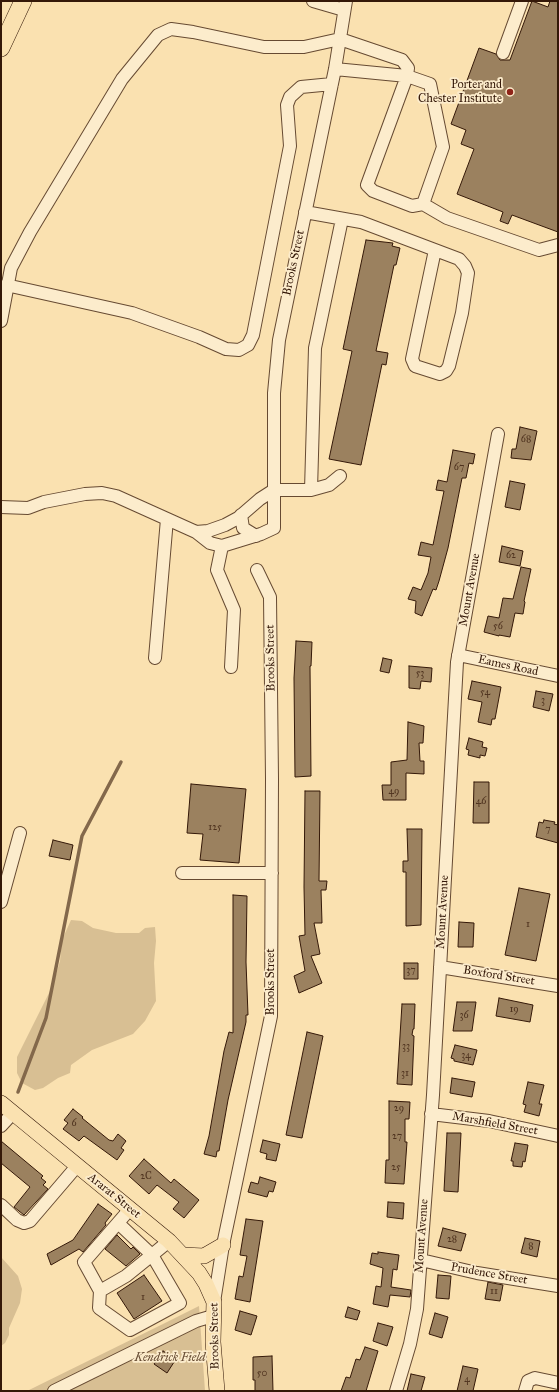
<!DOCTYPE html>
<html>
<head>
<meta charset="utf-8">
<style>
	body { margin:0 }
	#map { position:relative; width:559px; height:1392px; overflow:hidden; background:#fae1b0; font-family:"IM FELL Great Primer",serif }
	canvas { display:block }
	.frame { position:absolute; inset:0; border:2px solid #341808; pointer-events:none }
</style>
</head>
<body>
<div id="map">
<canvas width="559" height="1392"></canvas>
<div class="frame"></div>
</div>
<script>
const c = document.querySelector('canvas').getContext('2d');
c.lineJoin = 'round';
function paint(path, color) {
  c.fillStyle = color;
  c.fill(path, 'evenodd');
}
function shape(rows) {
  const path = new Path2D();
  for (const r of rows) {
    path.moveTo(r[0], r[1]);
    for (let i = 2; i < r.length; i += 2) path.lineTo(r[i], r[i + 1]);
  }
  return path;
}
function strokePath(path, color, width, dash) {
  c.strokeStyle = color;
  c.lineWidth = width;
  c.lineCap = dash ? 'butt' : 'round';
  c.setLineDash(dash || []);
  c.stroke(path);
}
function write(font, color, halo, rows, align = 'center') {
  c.font = font + ' "IM FELL Great Primer",serif';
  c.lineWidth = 3.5;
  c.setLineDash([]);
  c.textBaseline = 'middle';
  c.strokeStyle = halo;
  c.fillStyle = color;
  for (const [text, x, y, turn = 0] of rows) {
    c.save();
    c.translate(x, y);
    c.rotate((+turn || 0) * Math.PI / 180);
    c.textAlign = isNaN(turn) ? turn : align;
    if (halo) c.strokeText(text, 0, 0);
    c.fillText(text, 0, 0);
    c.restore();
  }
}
const green = shape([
	[71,920,82,921,93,928,116,933,139,933,145,928,155,927,156,941,154,963,156,1001,145,1021,133,1034,92,1050,71,1065,70,1073,58,1078,43,1088,35,1090,22,1083,17,1073,17,1057,53,985,60,961,62,940],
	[1,1257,18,1276,22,1289,20,1303,9,1328,9,1335,5,1343,1,1346],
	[199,1306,205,1391,27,1391,161,1325]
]);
const stream = shape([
	[18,1092,46,1018,82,836,121,762]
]);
const building = shape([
	[532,1,548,7,550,1,558,1,558,232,512,215,508,224,500,221,503,212,457,194,474,149,461,144,466,130,451,124,479,48,496,54,500,60,510,60,532,1],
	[366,240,393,243,392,246,400,248,396,265,394,265,376,351,388,353,386,365,382,364,361,465,329,459,352,351,343,349,366,240],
	[520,427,537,431,531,460,511,458,512,449,516,449,520,427],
	[453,450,475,454,473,464,469,463,466,478,462,478,448,548,439,581,436,590,433,589,422,616,415,613,416,601,408,599,413,587,421,590,428,573,431,557,418,555,421,542,433,545,444,491,436,490,438,480,447,482,453,450],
	[510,481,525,484,520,510,505,507,510,481],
	[502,546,523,551,520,566,499,562,502,546],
	[521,567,531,569,524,601,525,602,523,614,515,613,510,637,499,635,499,636,484,632,488,616,499,618,503,598,513,599,521,567],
	[296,641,312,642,311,666,310,666,311,776,295,777,294,678,296,641],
	[383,658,392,660,389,673,380,671,383,658],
	[409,666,432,668,431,682,421,681,420,689,409,688,409,666],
	[472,681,501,687,495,719,492,719,491,725,478,722,482,702,468,699,472,681],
	[536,691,553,694,549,711,533,707,536,691],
	[408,722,424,726,423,743,419,743,420,761,424,761,424,774,406,773,406,800,383,800,382,785,391,785,391,762,407,760,408,722],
	[469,738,483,742,482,747,487,748,485,756,480,755,480,758,468,755,469,750,466,749,469,738],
	[474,782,489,782,489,823,473,823,474,782],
	[191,784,246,789,239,863,200,860,203,834,187,833,191,784],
	[305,791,320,791,319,881,327,881,326,890,321,890,322,923,314,923,320,954,311,956,322,983,299,993,294,976,305,971,299,936,305,935,304,887,305,791],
	[544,820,555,822,554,824,558,825,558,843,536,837,539,822,543,823,544,820],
	[407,829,422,829,421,925,406,926,406,872,403,872,403,861,408,861,407,829],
	[53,840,73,845,70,860,49,856,53,840],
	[519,888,550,894,536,961,505,955,519,888],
	[233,895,247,896,246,962,248,1015,246,1015,246,1022,228,1100,219,1151,217,1151,216,1157,204,1154,209,1136,224,1051,229,1032,233,1033,233,895],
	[459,922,474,923,473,947,458,947,459,922],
	[404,963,418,963,418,979,404,979,404,963],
	[499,998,533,1005,530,1022,496,1016,499,998],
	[457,1002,476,1002,472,1031,453,1031,457,1002],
	[402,1004,415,1004,414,1029,413,1029,412,1035,414,1036,412,1085,397,1084,402,1004],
	[307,1032,323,1036,302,1138,286,1135,307,1032],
	[455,1045,477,1050,473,1065,454,1061,454,1059,451,1058,455,1045],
	[452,1078,475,1082,472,1097,450,1093,452,1078],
	[528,1082,544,1085,539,1104,542,1104,539,1116,524,1112,526,1105,523,1104,528,1082],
	[389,1101,410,1102,409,1119,405,1119,405,1142,407,1142,404,1184,385,1183,386,1160,389,1160,389,1101],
	[73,1109,83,1117,82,1118,109,1140,113,1141,118,1134,126,1141,121,1148,124,1150,117,1160,84,1136,79,1141,63,1129,68,1123,64,1120,73,1109],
	[447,1133,461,1133,458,1192,444,1191,447,1133],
	[263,1140,280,1144,276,1161,266,1159,267,1154,260,1152,263,1140],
	[1,1141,43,1176,41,1178,46,1182,43,1185,48,1189,24,1215,14,1207,30,1187,1,1163,1,1141],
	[515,1143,528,1145,525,1162,523,1161,522,1167,513,1166,513,1161,511,1161,515,1143],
	[144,1159,171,1183,174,1179,199,1200,184,1218,173,1209,179,1202,157,1185,149,1194,129,1176,144,1159],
	[260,1177,276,1182,273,1192,269,1191,267,1197,248,1192,251,1182,258,1184,260,1177],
	[388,1202,404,1203,403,1219,387,1217,388,1202],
	[98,1204,112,1214,105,1223,106,1225,83,1252,79,1249,51,1265,47,1254,73,1240,98,1204],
	[246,1219,263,1221,250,1302,235,1299,239,1276,243,1277,247,1256,240,1255,246,1219],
	[443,1228,466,1234,461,1251,438,1246,443,1228],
	[117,1235,131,1249,133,1247,140,1254,126,1266,105,1249,117,1235],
	[525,1238,540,1241,537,1257,521,1253,525,1238],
	[378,1252,399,1255,397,1270,393,1269,391,1287,411,1290,410,1297,390,1295,388,1307,373,1304,376,1286,381,1287,383,1268,370,1264,372,1253,378,1254,378,1252],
	[144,1275,162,1301,134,1319,117,1293,144,1275],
	[438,1275,451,1276,449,1299,436,1298,438,1275],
	[488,1282,503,1285,500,1301,485,1299,488,1282],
	[348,1307,360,1311,357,1320,345,1317,348,1307],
	[240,1311,257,1316,251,1335,235,1330,240,1311],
	[435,1313,448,1317,442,1338,429,1334,435,1313],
	[378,1323,393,1327,387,1346,373,1341,378,1323],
	[365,1347,378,1351,366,1391,341,1391,346,1377,350,1378,356,1359,360,1360,365,1347],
	[163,1351,176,1359,167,1373,154,1364,163,1351],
	[272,1356,273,1391,255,1391,255,1380,253,1380,253,1357,272,1356],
	[463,1366,478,1369,473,1391,457,1391,463,1366],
	[411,1374,425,1377,421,1391,407,1391,411,1374]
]);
const minor = shape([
	[313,1,344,10],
	[503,53,522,1],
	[423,204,447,218,539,250,558,245],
	[305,212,361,222,459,259,465,266,468,273,462,313,449,366,446,371,440,374,415,366,412,359,435,250],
	[6,285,132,313,199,337,226,349,239,350,248,345,253,335,290,146,287,105,290,97,301,87,332,84],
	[1,321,11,268,30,232,122,79,158,35,171,29,193,32,264,47,304,47,340,39,402,60,408,68,407,76,367,185,373,191,412,206,423,204,443,147,430,84,407,76,335,69],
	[311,490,329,485,340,476],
	[1,507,28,508,44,502,85,494,102,493,116,496,196,532,210,543,222,546,261,534,274,528,274,393,279,340,335,69,346,1],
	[241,515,243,528,256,536],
	[196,532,208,531,225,525,238,518,260,499,274,490,311,490,315,348,342,219],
	[222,546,217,570,234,610,231,667],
	[458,655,558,676],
	[155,658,167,519],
	[182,873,272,873],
	[1,902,20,833],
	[440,967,558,986],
	[431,1114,489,1121,558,1136],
	[1,1126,13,1113],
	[1,1205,17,1220,24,1223,30,1221,77,1166],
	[118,1223,152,1255,180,1303,130,1330,99,1308,100,1291,126,1276,152,1255,169,1241],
	[421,1260,477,1273,558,1286],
	[100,1291,84,1262,130,1209],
	[214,1302,223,1245,271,1016,272,779,270,597,257,570],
	[54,1391,196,1321,213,1316],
	[396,1391,410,1344,417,1309,433,1095,457,662,498,434],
	[525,1391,528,1381,535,1378,558,1383]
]);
const major = shape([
	[1,1103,169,1241,199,1273,206,1284,214,1302,213,1342,217,1391],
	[183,1255,204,1256,223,1245]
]);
const highway = shape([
	[1,48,23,1]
]);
const markers = [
	[510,92,4,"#8f2418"]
];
const numberNames = [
	["68",526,440],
	["67",459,468],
	["62",511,556],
	["56",498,627],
	["53",420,674],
	["54",485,693],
	["3",543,701],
	["49",394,792],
	["46",481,802],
	["125",215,828],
	["7",548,830],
	["1",528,925],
	["37",411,971],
	["19",514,1010],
	["36",464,1016],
	["33",406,1047],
	["34",466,1056],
	["31",405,1074],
	["29",399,1109],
	["6",74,1124],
	["27",397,1137],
	["25",396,1168],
	["2C",146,1177],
	["28",452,1240],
	["8",531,1247],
	["11",494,1292],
	["1",143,1298],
	["50",262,1374],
	["4",467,1380]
];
const poiNames = [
	["Porter and",502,85],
	["Chester Institute",502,99]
];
const streetNames = [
	["Brooks Street",294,263,-78],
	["Mount Avenue",470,590,-80],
	["Brooks Street",271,658,-91],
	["Eames Road",508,666,12],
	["Mount Avenue",443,912,-87],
	["Boxford Street",499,976,9],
	["Brooks Street",271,982,-90],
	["Marshfield Street",495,1124,10],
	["Ararat Street",114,1196,39],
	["Mount Avenue",422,1236,-86],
	["Prudence Street",489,1274,10],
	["Brooks Street",215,1336,-91]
];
const parkNames = [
	["Kendrick Field",170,1358]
];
paint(green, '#d8bf93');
strokePath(stream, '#83684b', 3.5);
paint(building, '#9b815f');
strokePath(building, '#341808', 1);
strokePath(minor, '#664a32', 14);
strokePath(major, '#341808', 16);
strokePath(highway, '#341808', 18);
strokePath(minor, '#fceccc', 12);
strokePath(major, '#fae1b0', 15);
strokePath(highway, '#fae1b0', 17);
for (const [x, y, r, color] of markers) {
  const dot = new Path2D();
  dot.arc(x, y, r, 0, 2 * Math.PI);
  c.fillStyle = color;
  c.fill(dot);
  strokePath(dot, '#fceccc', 1.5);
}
write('10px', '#4e321e', null, numberNames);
write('12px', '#341808', '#fceccc', poiNames, 'right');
write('12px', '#341808', '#fceccc', streetNames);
write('italic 12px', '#654a32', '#fceccc', parkNames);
</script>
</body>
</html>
